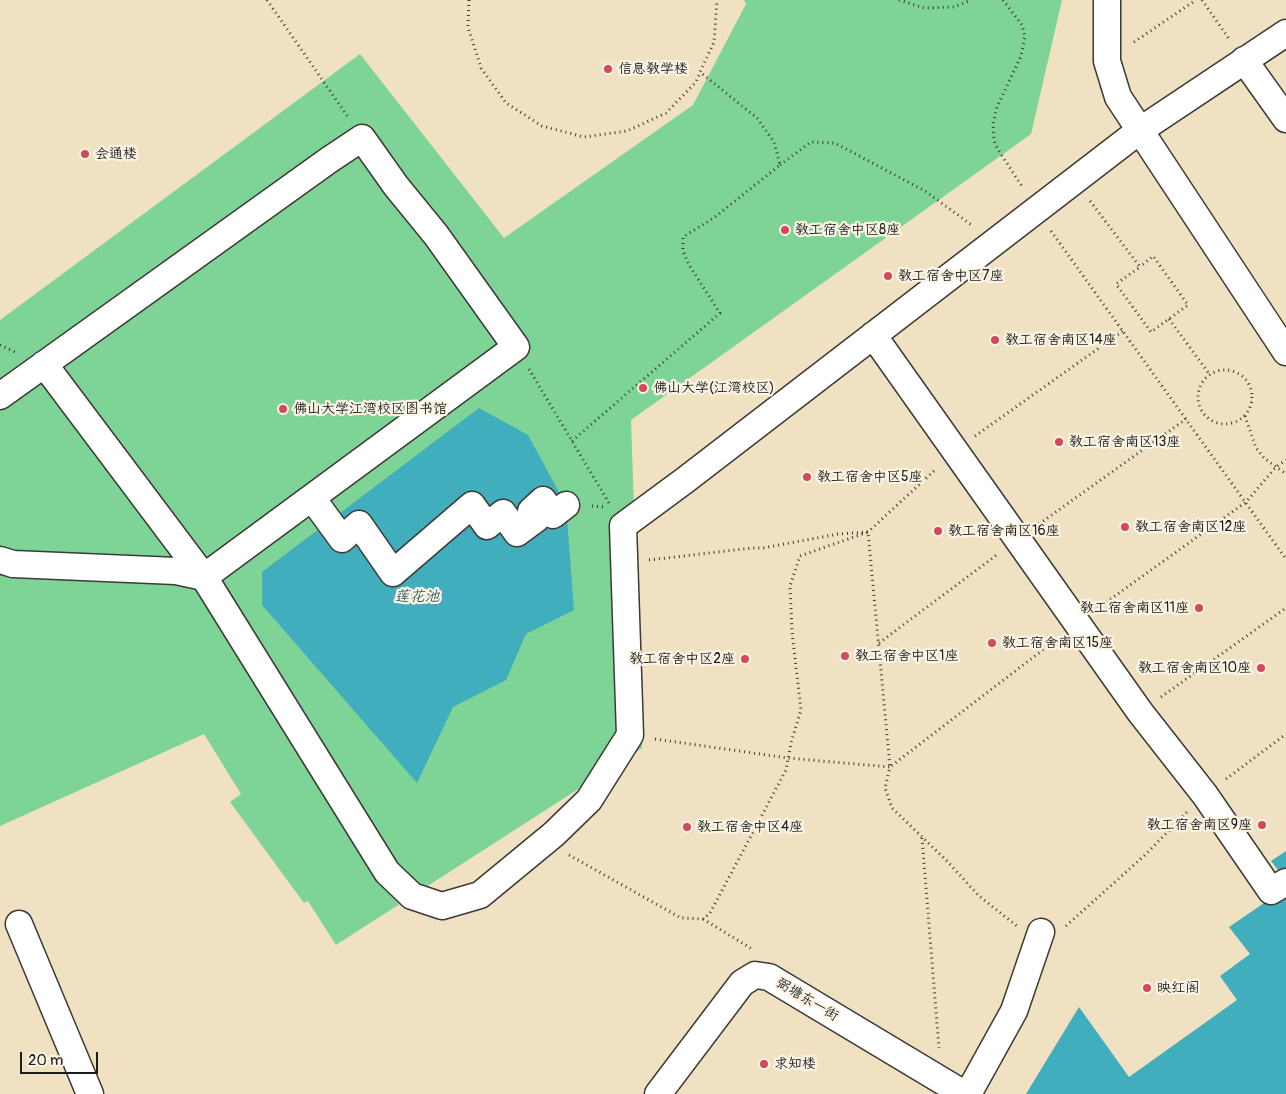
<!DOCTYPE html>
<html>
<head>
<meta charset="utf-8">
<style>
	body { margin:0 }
	#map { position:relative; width:1286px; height:1094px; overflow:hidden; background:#efe1c1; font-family:Pangolin,sans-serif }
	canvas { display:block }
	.scale { position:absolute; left:20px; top:1052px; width:78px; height:22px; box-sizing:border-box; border:2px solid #1c1c1c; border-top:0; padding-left:6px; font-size:15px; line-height:18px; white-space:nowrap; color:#1c1c1c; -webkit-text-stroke:4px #fcf5e5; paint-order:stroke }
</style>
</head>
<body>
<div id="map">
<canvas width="1286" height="1094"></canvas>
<div class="scale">20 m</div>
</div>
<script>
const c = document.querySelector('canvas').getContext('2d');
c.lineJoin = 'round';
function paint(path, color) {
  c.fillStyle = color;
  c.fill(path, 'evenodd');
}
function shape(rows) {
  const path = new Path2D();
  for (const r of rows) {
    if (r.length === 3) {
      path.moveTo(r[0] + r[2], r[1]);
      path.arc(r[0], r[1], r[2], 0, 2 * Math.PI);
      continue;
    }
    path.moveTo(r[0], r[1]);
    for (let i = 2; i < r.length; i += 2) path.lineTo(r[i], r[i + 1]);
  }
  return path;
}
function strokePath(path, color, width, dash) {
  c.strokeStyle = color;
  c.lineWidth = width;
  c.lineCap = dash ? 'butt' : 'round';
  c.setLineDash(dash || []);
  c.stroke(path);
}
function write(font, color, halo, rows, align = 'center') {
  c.font = font + ' Pangolin,"LXGW WenKai TC",sans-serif';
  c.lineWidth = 4.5;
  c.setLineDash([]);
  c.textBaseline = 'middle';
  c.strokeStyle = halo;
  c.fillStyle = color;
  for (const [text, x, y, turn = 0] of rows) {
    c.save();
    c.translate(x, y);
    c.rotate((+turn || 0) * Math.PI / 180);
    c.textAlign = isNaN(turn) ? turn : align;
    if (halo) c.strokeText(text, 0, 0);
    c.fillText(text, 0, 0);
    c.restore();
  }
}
const green = shape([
	[744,0,1062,0,1031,134,631,420,642,748,336,945,308,901,304,903,230,802,241,794,204,734,0,826,0,320,360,54,504,238,693,105,746,4]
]);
const water = shape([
	[479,408,528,435,566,505,574,610,526,634,506,680,453,707,417,783,262,605,262,572],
	[1286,851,1286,880,1271,861],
	[1286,888,1286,1094,1026,1094,1079,1007,1129,1077,1237,1000,1220,976,1250,954,1229,927]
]);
const path = shape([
	[267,0,348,117],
	[469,0,468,27,481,68,506,103,542,126,584,137,627,131,666,113,696,82,700,72,714,42,717,0],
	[899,0,924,8,954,7,971,0],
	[1003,0,1022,25,1025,36,1021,56,997,107,993,124,994,140,997,148,1023,188],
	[1202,0,1229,39],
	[1134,42,1196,0],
	[780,165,811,142,835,143,925,191,973,226],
	[1090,201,1140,267,1116,284,1151,332,1188,305,1153,256,1140,267],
	[1051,231,1286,559],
	[1169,319,1210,375],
	[0,345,15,352],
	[529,369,609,503],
	[1225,397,27],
	[1245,416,1256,448,1264,458,1286,474],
	[975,436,1123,331],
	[572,441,720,313,689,265,683,251,683,237,715,217,780,165,774,142,757,118,700,72],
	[592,506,605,507],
	[1039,524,1186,419],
	[649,560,752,548,763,548,838,534,868,532,936,469],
	[1098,608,1246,502,1276,467,1286,460],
	[879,643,998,554],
	[1161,697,1286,608],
	[655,739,788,758,890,767,885,788,892,808,946,860,979,896,1017,926],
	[1226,779,1286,734],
	[922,838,939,1048],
	[569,855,681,918,703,919,710,913,786,770,791,743,801,710,792,632,790,586,800,556,868,532,890,767,1057,639],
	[703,919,752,949],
	[1066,926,1145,855,1187,812]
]);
const minor = shape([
	[1107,0,1107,61,1118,97,1286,352],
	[1244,60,1286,119],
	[873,335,1140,712,1205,795,1271,891,1286,882],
	[44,364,204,577,387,872,412,896,442,906,480,895,554,834,589,800,630,735,623,526,684,481,1139,131,1286,33],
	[0,396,329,160,362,138,396,186,436,235,516,347,204,577,176,571,13,564,0,560],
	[312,498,342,539,359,524,393,573,472,505,487,526,503,513,517,533,536,519,531,511,543,500,553,515,566,505],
	[19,924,90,1094],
	[658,1094,742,983,755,975,769,977,964,1094],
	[968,1094,1014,1011,1041,932]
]);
const markers = [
	[608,69,5,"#d1495b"],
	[85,154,5,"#d1495b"],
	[785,230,5,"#d1495b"],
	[888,276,5,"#d1495b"],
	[995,340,5,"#d1495b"],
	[643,388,5,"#d1495b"],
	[283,409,5,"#d1495b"],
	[1059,442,5,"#d1495b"],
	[807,477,5,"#d1495b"],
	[1125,527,5,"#d1495b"],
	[938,531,5,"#d1495b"],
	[1199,608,5,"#d1495b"],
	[992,643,5,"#d1495b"],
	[845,656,5,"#d1495b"],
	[745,659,5,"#d1495b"],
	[1261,668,5,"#d1495b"],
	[1262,825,5,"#d1495b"],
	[687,827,5,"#d1495b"],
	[1147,988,5,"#d1495b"],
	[764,1064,5,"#d1495b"]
];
const poiNames = [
	["信息教学楼",618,69],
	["会通楼",95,154],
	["教工宿舍中区8座",795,230],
	["教工宿舍中区7座",898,276],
	["教工宿舍南区14座",1005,340],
	["佛山大学(江湾校区)",653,388],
	["佛山大学江湾校区图书馆",293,409],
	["教工宿舍南区13座",1069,442],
	["教工宿舍中区5座",817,477],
	["教工宿舍南区12座",1135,527],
	["教工宿舍南区16座",948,531],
	["教工宿舍南区11座",1189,608,"right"],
	["教工宿舍南区15座",1002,643],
	["教工宿舍中区1座",855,656],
	["教工宿舍中区2座",735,659,"right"],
	["教工宿舍南区10座",1251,668,"right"],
	["教工宿舍南区9座",1252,825,"right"],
	["教工宿舍中区4座",697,827],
	["映红阁",1157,988],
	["求知楼",774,1064]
];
const streetNames = [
	["弼塘东一街",807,1000,31]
];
const waterNames = [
	["莲花池",417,597]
];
paint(green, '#7ed396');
paint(water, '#40aebc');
strokePath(minor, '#3c3a35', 29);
strokePath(path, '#3c3a35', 3, [1, 4]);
strokePath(minor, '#fff', 26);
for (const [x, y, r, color] of markers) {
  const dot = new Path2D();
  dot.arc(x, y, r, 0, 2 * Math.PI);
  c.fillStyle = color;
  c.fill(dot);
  strokePath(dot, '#fcf5e5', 2);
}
write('14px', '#1c1c1c', '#fcf5e5', poiNames, 'left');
write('14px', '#1c1c1c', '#fcf5e5', streetNames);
write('italic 15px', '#2c5e64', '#fcf5e5', waterNames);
</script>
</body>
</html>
